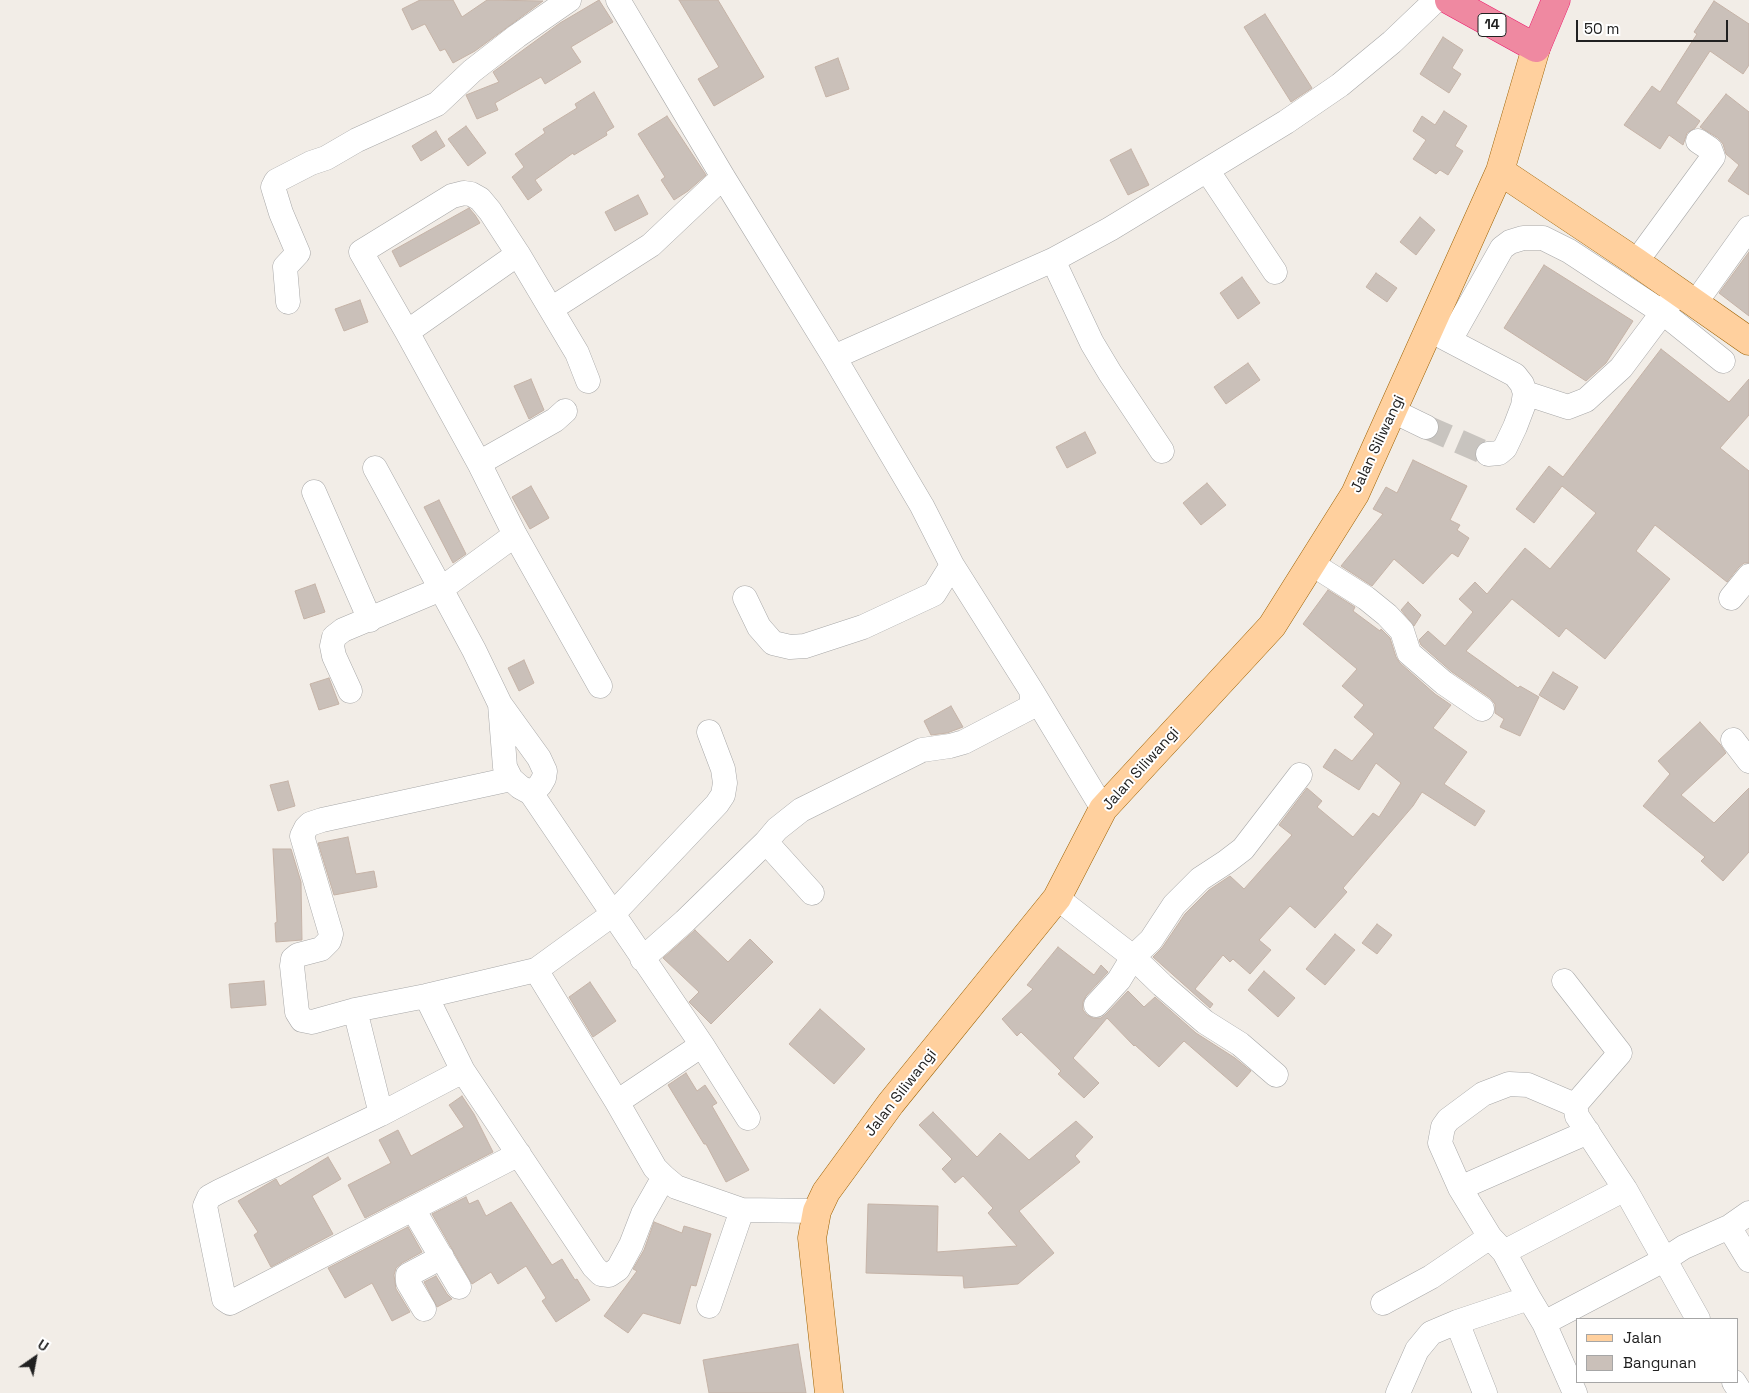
<!DOCTYPE html>
<html>
<head>
<meta charset="utf-8">
<style>
	body { margin:0 }
	#map { position:relative; width:1749px; height:1393px; overflow:hidden; background:#f2ede7; font-family:"Space Grotesk",sans-serif }
	canvas { display:block }
	.legend { position:absolute; left:1576px; top:1318px; width:162px; height:65px; box-sizing:border-box; background:#fff; border:1px solid #a6a6a6; margin:0; padding:6px 9px; list-style:none; font-size:15px; color:#212121 }
	.legend li { display:flex; align-items:center; gap:10px; height:25px }
	.legend b { width:25px; border:1px solid #a6a6a6 }
	.north { position:absolute; left:10px; top:1333px; width:50px; height:50px; -webkit-text-stroke:4px #fff; paint-order:stroke; rotate:33deg; font-size:14px; font-weight:700; line-height:20px; text-align:center; color:#212121 }
	.north::after { content:''; display:block; margin:auto; width:18px; height:22px; background:#212121; clip-path:polygon(50% 0,100% 100%,50% 72%,0 100%) }
	.scale { position:absolute; left:1576px; top:20px; width:152px; height:22px; box-sizing:border-box; border:2px solid #212121; border-top:0; padding-left:6px; font-size:15px; line-height:18px; white-space:nowrap; color:#212121; -webkit-text-stroke:4px #fff; paint-order:stroke }
</style>
</head>
<body>
<div id="map">
<canvas width="1749" height="1393"></canvas>
<ul class="legend">
<li><b style="height:6px;background:#ffd09e"></b>Jalan</li>
<li><b style="height:14px;background:#cac0b9"></b>Bangunan</li>
</ul>
<div class="north">U</div>
<div class="scale">50 m</div>
</div>
<script>
const c = document.querySelector('canvas').getContext('2d');
c.lineJoin = 'round';
function paint(path, color) {
  c.fillStyle = color;
  c.fill(path, 'evenodd');
}
function shape(rows) {
  const path = new Path2D();
  for (const r of rows) {
    path.moveTo(r[0], r[1]);
    for (let i = 2; i < r.length; i += 2) path.lineTo(r[i], r[i + 1]);
  }
  return path;
}
function strokePath(path, color, width, dash) {
  c.strokeStyle = color;
  c.lineWidth = width;
  c.lineCap = dash ? 'butt' : 'round';
  c.setLineDash(dash || []);
  c.stroke(path);
}
function write(font, color, halo, rows, align = 'center') {
  c.font = font + ' "Space Grotesk",sans-serif';
  c.lineWidth = 4;
  c.setLineDash([]);
  c.textBaseline = 'middle';
  c.strokeStyle = halo;
  c.fillStyle = color;
  for (const [text, x, y, turn = 0] of rows) {
    c.save();
    c.translate(x, y);
    c.rotate((+turn || 0) * Math.PI / 180);
    c.textAlign = isNaN(turn) ? turn : align;
    if (halo) c.strokeText(text, 0, 0);
    c.fillText(text, 0, 0);
    c.restore();
  }
}
const building = shape([
	[420,0,453,0,462,17,487,0,543,1,475,51,453,63,445,49,440,51,425,24,412,30,402,9,420,0],
	[599,0,613,22,571,47,581,62,545,84,541,77,495,103,498,110,477,119,466,95,499,82,493,72,560,23,599,0],
	[679,0,718,0,764,77,714,106,698,79,719,67,679,0],
	[1714,1,1749,24,1749,65,1743,74,1710,51,1676,103,1700,121,1695,128,1687,133,1683,145,1669,135,1660,149,1624,125,1652,86,1660,92,1697,34,1694,32,1714,1],
	[1265,14,1312,88,1291,102,1244,27,1265,14],
	[1443,37,1463,50,1452,68,1461,74,1449,93,1420,74,1443,37],
	[838,58,849,89,826,97,815,67,838,58],
	[594,92,614,127,606,132,607,135,574,155,573,153,535,180,542,190,528,200,512,177,524,167,515,154,545,133,543,129,577,108,575,104,594,92],
	[1726,94,1749,112,1749,195,1728,181,1739,165,1726,154,1723,144,1718,138,1700,127,1726,94],
	[1444,111,1467,126,1455,146,1463,151,1448,175,1440,170,1436,174,1413,159,1426,140,1413,131,1422,116,1435,125,1444,111],
	[667,116,706,175,688,191,674,200,661,180,665,177,638,134,667,116],
	[466,126,486,153,468,166,448,139,466,126],
	[436,131,445,146,421,161,412,146,436,131],
	[1131,149,1149,185,1128,195,1110,160,1131,149],
	[638,195,648,214,615,231,605,212,638,195],
	[469,208,475,215,480,223,400,267,392,251,469,208],
	[1420,217,1435,230,1416,255,1400,242,1420,217],
	[1749,252,1749,316,1719,293,1749,252],
	[1544,265,1633,321,1606,363,1586,381,1504,328,1544,265],
	[1376,273,1397,288,1387,302,1366,287,1376,273],
	[1242,277,1260,303,1238,319,1220,293,1242,277],
	[360,300,368,322,344,331,335,309,360,300],
	[1661,349,1729,402,1749,379,1749,415,1720,448,1749,471,1749,563,1744,563,1739,567,1727,582,1655,525,1636,551,1670,579,1605,659,1566,628,1559,637,1512,599,1466,651,1518,688,1520,686,1539,697,1520,736,1500,727,1504,719,1495,713,1495,704,1490,698,1452,672,1421,645,1419,640,1428,631,1445,646,1473,612,1459,599,1475,582,1487,594,1525,548,1550,569,1596,513,1562,486,1534,523,1516,509,1549,466,1563,477,1661,349],
	[1248,363,1260,380,1226,404,1214,387,1248,363],
	[531,379,544,410,529,419,514,386,531,379],
	[1085,432,1096,453,1067,468,1056,447,1085,432],
	[1413,460,1467,486,1450,520,1460,525,1457,530,1469,538,1458,557,1452,553,1423,584,1394,559,1372,586,1341,566,1383,514,1373,509,1386,487,1397,493,1413,460],
	[1207,483,1226,505,1201,525,1183,503,1207,483],
	[531,486,549,518,530,529,512,497,531,486],
	[439,500,466,554,453,563,424,507,439,500],
	[315,584,325,612,304,619,295,591,315,584],
	[1328,590,1355,607,1353,611,1380,631,1381,629,1390,638,1396,657,1400,663,1435,694,1451,705,1433,728,1467,752,1444,784,1485,811,1475,826,1422,792,1413,806,1343,888,1347,892,1315,928,1290,906,1259,940,1271,950,1250,974,1233,959,1230,962,1223,955,1195,989,1213,1004,1210,1008,1153,957,1162,948,1185,914,1209,890,1230,876,1244,889,1292,835,1279,825,1307,788,1322,801,1317,807,1353,837,1373,813,1379,817,1401,783,1376,763,1359,790,1323,767,1335,749,1352,761,1374,734,1354,717,1364,705,1342,686,1357,669,1303,624,1328,590],
	[1408,602,1421,615,1414,626,1401,610,1408,602],
	[524,660,534,683,519,691,508,668,524,660],
	[1553,672,1578,687,1564,710,1539,695,1553,672],
	[329,678,339,704,319,710,310,684,329,678],
	[951,706,963,727,947,733,931,735,924,721,951,706],
	[1700,722,1720,744,1726,753,1681,795,1714,823,1749,788,1749,852,1723,881,1701,861,1705,857,1643,806,1670,774,1658,761,1700,722],
	[288,781,295,806,278,811,270,785,288,781],
	[348,837,356,874,374,871,377,887,334,895,318,843,348,837],
	[273,849,291,849,301,882,302,940,276,942,275,923,277,922,273,849],
	[1377,924,1392,935,1377,954,1362,943,1377,924],
	[695,930,728,962,750,939,773,962,711,1024,689,1002,699,992,663,958,695,930],
	[1335,934,1355,950,1325,985,1306,969,1335,934],
	[1058,947,1094,975,1101,965,1108,972,1086,996,1083,1002,1083,1010,1087,1015,1093,1018,1101,1018,1106,1014,1128,991,1144,1007,1155,997,1196,1033,1235,1058,1251,1071,1237,1087,1184,1041,1159,1067,1135,1045,1134,1046,1107,1018,1073,1058,1099,1083,1084,1098,1058,1074,1061,1071,1021,1032,1017,1036,1002,1019,1033,989,1027,985,1058,947],
	[1264,971,1295,998,1278,1017,1248,990,1264,971],
	[264,981,266,1005,231,1008,229,984,264,981],
	[590,982,616,1021,593,1037,569,997,590,982],
	[820,1009,865,1049,834,1084,789,1044,820,1009],
	[686,1073,697,1091,705,1085,717,1103,712,1106,749,1170,726,1182,706,1144,704,1144,668,1085,686,1073],
	[462,1096,474,1114,493,1152,365,1218,348,1185,391,1163,379,1140,398,1130,411,1156,464,1127,449,1105,462,1096],
	[933,1112,977,1157,1000,1133,1029,1160,1076,1121,1093,1137,1075,1156,1080,1162,1019,1211,1054,1253,1018,1284,964,1288,963,1276,866,1273,868,1204,938,1206,937,1252,1017,1246,988,1213,993,1208,963,1176,955,1183,942,1169,952,1159,919,1125,933,1112],
	[328,1157,341,1179,312,1196,333,1234,271,1267,254,1235,258,1232,238,1201,276,1179,280,1186,328,1157],
	[466,1197,469,1204,478,1200,486,1216,511,1202,552,1265,562,1259,575,1280,577,1279,590,1300,556,1322,542,1301,546,1298,526,1266,498,1284,491,1272,472,1284,432,1214,466,1197],
	[654,1222,682,1233,684,1226,711,1234,696,1286,691,1285,680,1324,643,1313,628,1333,604,1316,637,1271,633,1269,644,1250,654,1222],
	[408,1227,422,1252,402,1263,396,1268,394,1275,396,1289,410,1312,392,1321,372,1283,345,1298,328,1268,408,1227],
	[436,1276,447,1294,452,1299,437,1307,424,1282,436,1276],
	[798,1344,806,1393,709,1393,703,1360,798,1344]
]);
const minorTunnel = shape([
	[1426,427,1488,454]
]);
const minor = shape([
	[618,0,723,177,834,357,922,506,952,565,1031,690,1103,809],
	[1207,170,1275,272],
	[1053,260,1092,343,1110,373,1162,451],
	[1636,262,1713,157,1710,149,1698,141],
	[288,302,285,267,298,253,281,213,273,187,276,181,311,163,326,158,357,140,437,104,472,71,517,36,569,0],
	[1696,302,1749,228],
	[551,309,651,245,723,177],
	[407,332,518,254],
	[1437,334,1515,375,1522,384,1525,393,1523,406,1515,427,1505,448,1499,453,1488,454],
	[1450,340,1502,248,1510,242,1523,238,1543,238,1569,251,1662,312,1723,361],
	[834,357,1053,260,1110,229,1286,122,1340,85,1392,42,1436,0],
	[588,381,577,353,518,254,490,211,480,199,471,194,464,193,452,196,361,252,407,332,479,463,515,535,600,686],
	[1525,393,1568,407,1586,400,1621,368,1672,300],
	[1393,411,1426,427],
	[479,463,555,420,565,411],
	[314,492,370,620],
	[515,535,441,589,474,650,500,704,539,758,545,771,544,778,540,785,531,793],
	[1312,564,1366,598,1387,615,1402,631,1409,653,1444,683,1482,709],
	[745,598,759,627,773,643,790,647,805,646,863,627,934,594,952,565],
	[1731,598,1749,576],
	[350,691,334,656,332,646,334,637,343,630,441,589,375,468],
	[500,704,505,767,511,779,520,787,531,793,702,1045,748,1118],
	[1733,740,1749,761],
	[511,779,322,820,310,824,306,828,302,836,331,934,329,941,321,949,298,955,293,959,292,966,297,1012,302,1020,312,1022,355,1010,426,996,536,970,617,1102,655,1168,664,1177,676,1187,742,1210,817,1211],
	[766,842,812,893],
	[1057,898,1133,957,1162,985,1205,1022,1240,1044,1276,1075],
	[642,959,685,921,766,842,777,829,801,810,922,750,950,746,964,742,1033,706,1031,690],
	[536,970,613,914,717,804,723,795,725,783,723,769,709,732],
	[1564,981,1620,1053,1575,1105],
	[426,996,463,1071,594,1267,601,1274,609,1275,618,1269,631,1245,643,1214,664,1177],
	[1096,1005,1119,980,1133,957,1151,940,1174,905,1200,879,1226,862,1243,849,1300,775],
	[355,1010,381,1114],
	[463,1071,381,1114,220,1191,209,1197,205,1206,224,1299,230,1303,236,1300,519,1154],
	[617,1102,702,1045],
	[1575,1105,1528,1085,1509,1084,1483,1094,1448,1120,1443,1127,1440,1143,1460,1188,1490,1237,1504,1252,1529,1298,1544,1323,1575,1393],
	[1575,1105,1577,1116,1625,1189,1698,1319],
	[1460,1188,1588,1132],
	[413,1209,459,1287],
	[1729,1227,1749,1260],
	[1504,1252,1625,1189],
	[1383,1303,1431,1277,1490,1237],
	[709,1306,742,1210],
	[424,1309,408,1282,408,1275,442,1257],
	[1457,1322,1485,1393],
	[1544,1323,1664,1260,1684,1247,1729,1227,1749,1213],
	[1734,1382,1741,1393],
	[1398,1393,1417,1350,1431,1333,1457,1322,1529,1298]
]);
const major = shape([
	[1500,171,1636,262,1749,341],
	[829,1393,812,1238,817,1211,826,1192,891,1103,1057,898,1103,809,1272,626,1355,494,1500,171,1536,48]
]);
const highway = shape([
	[1449,0,1536,48,1556,0]
]);
const shields = [
	[1492,25,28]
];
const shieldNames = [
	["14",1492,25]
];
const streetNames = [
	["Jalan Siliwangi",1378,444,-65],
	["Jalan Siliwangi",1141,769,-48],
	["Jalan Siliwangi",901,1093,-52]
];
paint(building, '#cac0b9');
strokePath(building, '#c5b3a7', 1);
strokePath(minorTunnel, '#c8c4bf', 24, [24, 12]);
strokePath(minor, '#a8a8a8', 25);
strokePath(major, '#9d6100', 29);
strokePath(highway, '#eb196b', 29);
strokePath(minor, '#fff', 24);
strokePath(major, '#ffd09e', 28);
strokePath(highway, '#ef89a1', 28);
for (const [x, y, w] of shields) {
  const box = new Path2D();
  box.roundRect(x - w / 2, y - 11.5, w, 23, 4);
  c.fillStyle = '#fff';
  c.fill(box);
  strokePath(box, '#212121', 1);
}
write('bold 14px', '#212121', null, shieldNames);
write('15px', '#212121', '#fff', streetNames);
</script>
</body>
</html>
